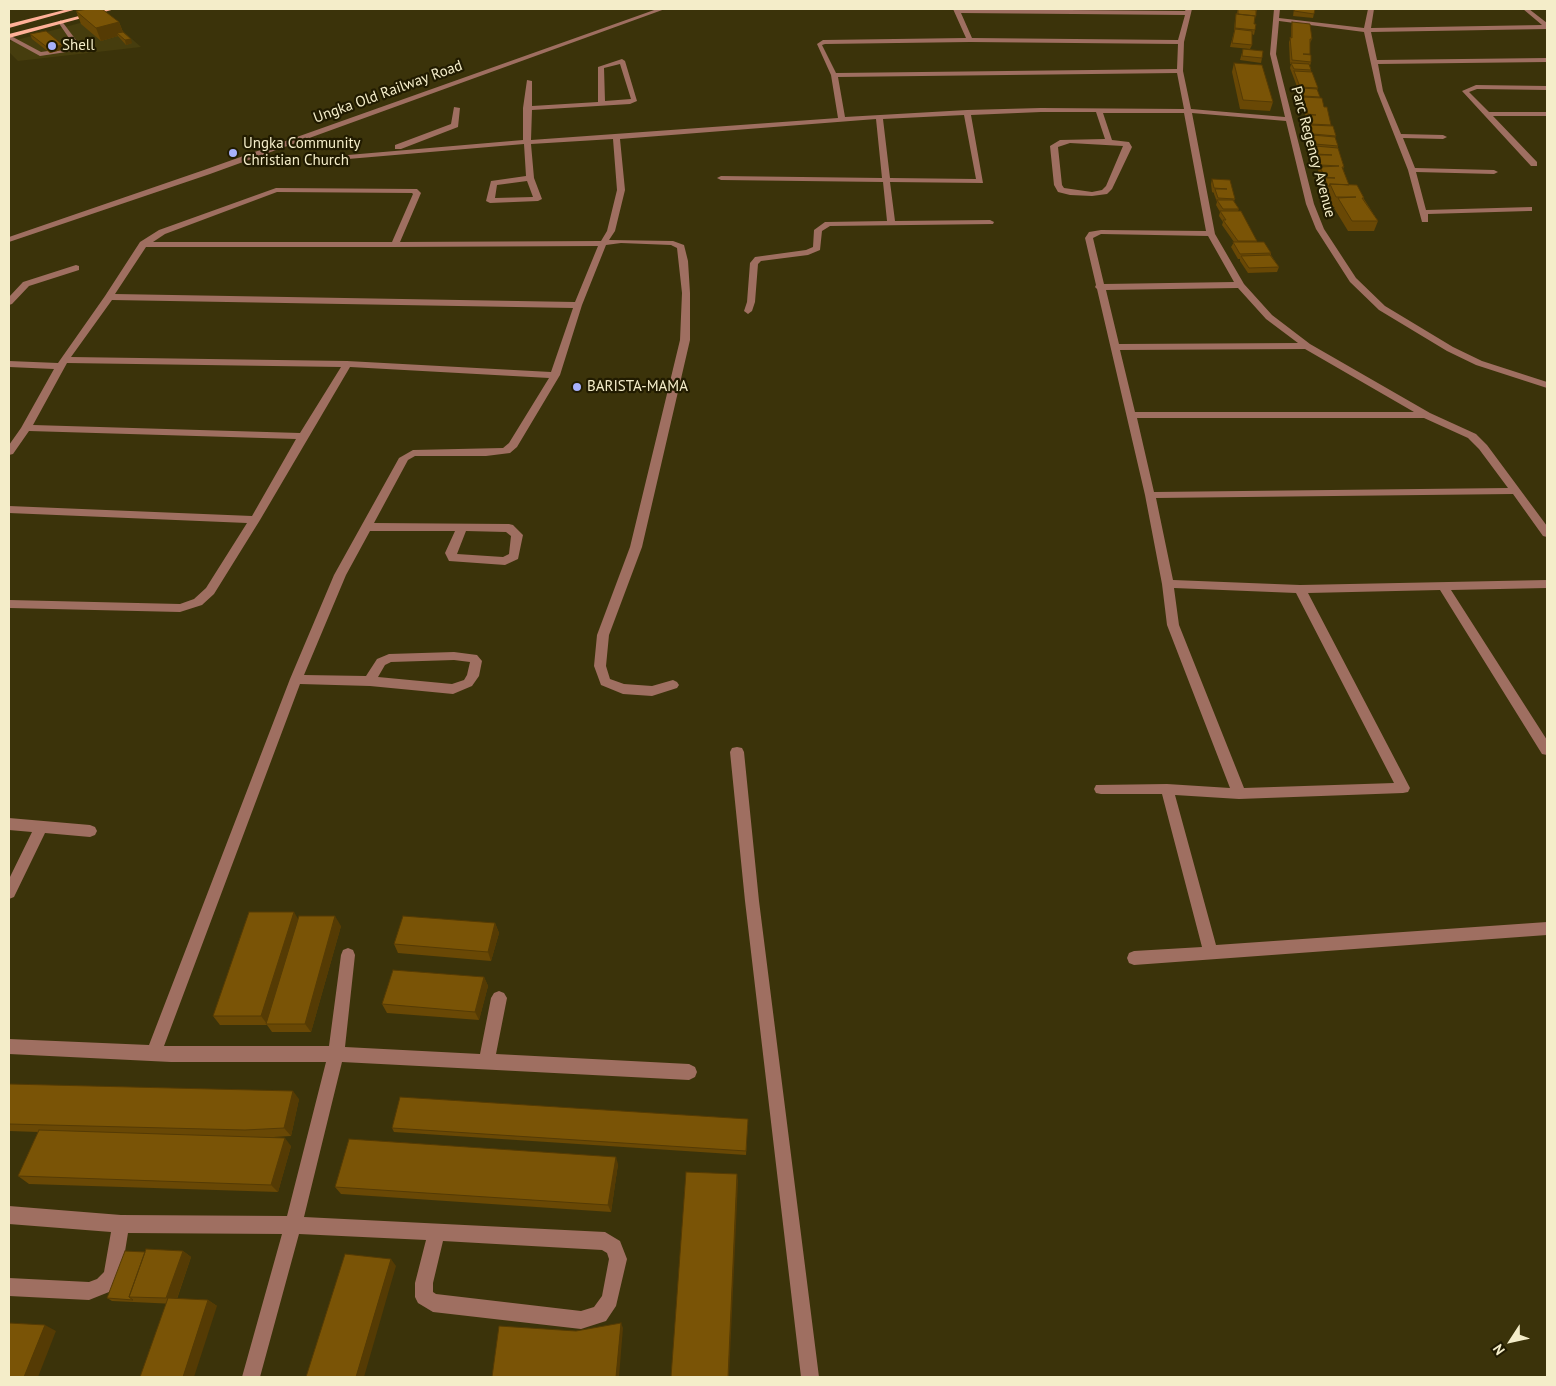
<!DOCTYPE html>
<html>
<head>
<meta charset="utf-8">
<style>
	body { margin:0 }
	#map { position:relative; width:1556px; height:1386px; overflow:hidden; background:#3b330a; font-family:"PT Sans",sans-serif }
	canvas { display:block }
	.frame { position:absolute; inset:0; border:10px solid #f4edc9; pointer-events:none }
	.north { position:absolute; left:1486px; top:1316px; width:50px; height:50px; -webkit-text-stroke:4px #211b00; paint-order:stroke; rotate:235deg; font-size:14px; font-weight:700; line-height:20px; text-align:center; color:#f4edc9 }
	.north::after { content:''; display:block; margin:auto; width:18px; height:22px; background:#f4edc9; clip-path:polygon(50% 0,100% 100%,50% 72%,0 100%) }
</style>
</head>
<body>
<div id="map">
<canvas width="1556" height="1386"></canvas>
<div class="frame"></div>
<div class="north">N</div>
</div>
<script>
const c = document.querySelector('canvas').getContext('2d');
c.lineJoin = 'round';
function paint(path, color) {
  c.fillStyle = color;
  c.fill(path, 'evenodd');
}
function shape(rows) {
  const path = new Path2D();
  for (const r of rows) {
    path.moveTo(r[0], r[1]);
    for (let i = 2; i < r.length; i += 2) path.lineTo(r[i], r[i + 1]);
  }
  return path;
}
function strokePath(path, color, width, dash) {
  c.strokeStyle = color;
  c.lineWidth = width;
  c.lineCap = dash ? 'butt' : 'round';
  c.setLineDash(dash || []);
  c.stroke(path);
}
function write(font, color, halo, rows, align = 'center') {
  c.font = font + ' "PT Sans",sans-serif';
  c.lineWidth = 4.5;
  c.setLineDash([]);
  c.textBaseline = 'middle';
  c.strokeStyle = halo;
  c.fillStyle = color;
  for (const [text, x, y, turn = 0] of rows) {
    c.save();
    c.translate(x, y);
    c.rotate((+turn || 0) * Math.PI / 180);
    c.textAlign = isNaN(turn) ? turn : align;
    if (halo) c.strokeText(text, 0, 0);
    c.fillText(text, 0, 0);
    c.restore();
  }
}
const built = shape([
	[106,16,141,47,18,61,9,52,9,42]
]);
const minor = shape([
	[657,9,665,9,210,174,9,242,9,237,204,170,657,9],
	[953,9,1185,11,1186,9,1192,9,1184,42,1183,71,1191,109,1285,117,1270,54,1274,9,1280,9,1279,18,1364,28,1368,9,1374,9,1371,28,1542,25,1523,9,1529,9,1547,23,1547,29,1371,32,1377,60,1547,58,1547,62,1378,64,1383,91,1401,134,1443,135,1447,137,1443,139,1403,138,1415,168,1494,170,1498,172,1494,174,1416,172,1426,210,1532,207,1532,211,1529,211,1428,214,1428,222,1422,222,1408,170,1377,91,1364,32,1279,21,1276,54,1314,204,1324,229,1356,278,1385,306,1453,347,1482,361,1547,382,1547,388,1476,365,1447,351,1379,310,1350,282,1316,229,1306,204,1286,121,1192,113,1215,234,1244,284,1272,315,1310,344,1430,413,1476,434,1487,445,1547,526,1547,537,1543,536,1513,494,1156,498,1173,580,1300,585,1547,580,1547,588,1451,590,1547,740,1547,755,1542,754,1440,590,1308,593,1410,788,1408,792,1403,793,1239,799,1175,795,1216,945,1547,922,1547,935,1134,965,1129,963,1127,958,1129,953,1134,951,1202,947,1162,794,1101,794,1096,793,1094,789,1096,785,1167,784,1230,788,1167,625,1162,584,1145,495,1097,289,1095,287,1096,285,1085,238,1089,232,1101,230,1206,231,1184,113,1103,113,1112,140,1129,142,1132,147,1112,189,1107,194,1092,196,1070,195,1058,192,1054,185,1050,146,1060,140,1105,139,1096,112,1041,112,971,115,983,183,890,182,895,221,990,220,994,222,993,224,830,226,822,231,820,250,808,255,761,261,758,264,755,302,752,311,748,314,744,311,747,302,750,263,755,257,806,250,813,247,814,230,825,222,887,221,883,182,721,180,717,178,721,176,882,178,876,119,620,139,625,190,615,231,609,240,673,241,684,245,688,261,690,293,690,340,642,547,609,635,606,666,610,679,624,684,652,686,673,680,677,682,679,685,677,688,652,696,623,694,601,685,594,666,597,635,630,547,680,340,682,293,677,248,671,245,621,243,606,245,582,305,560,375,517,447,510,453,486,456,415,456,408,460,374,523,509,524,513,525,523,535,518,559,505,565,449,561,445,553,455,531,370,531,346,575,304,675,366,676,377,659,389,654,454,652,477,655,482,661,479,676,472,686,453,694,370,686,300,684,164,1046,329,1046,341,955,343,950,348,948,353,950,355,955,345,1047,480,1054,491,998,494,993,499,991,504,993,507,998,496,1054,689,1064,695,1067,697,1072,695,1077,689,1080,342,1062,304,1217,605,1232,620,1241,627,1259,616,1306,606,1321,581,1329,433,1312,418,1303,415,1297,415,1283,426,1240,299,1234,260,1377,242,1377,282,1234,128,1233,121,1276,118,1282,109,1292,89,1300,9,1296,9,1278,89,1282,97,1279,104,1272,111,1232,9,1224,9,1206,121,1215,287,1216,326,1062,171,1062,9,1054,9,1039,149,1045,290,679,334,575,399,458,413,450,503,448,509,443,549,378,350,367,260,520,214,594,202,605,180,612,9,608,9,600,180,604,194,599,206,588,247,523,9,513,9,506,252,516,296,439,29,431,13,454,9,455,9,445,21,428,54,369,9,367,9,361,58,363,105,296,140,242,159,230,276,188,417,189,421,193,400,242,601,241,607,231,617,190,613,139,531,144,534,178,542,199,538,201,490,203,486,201,491,181,526,176,524,144,348,159,344,157,348,155,523,140,523,108,527,80,532,81,532,106,598,102,598,67,622,59,625,61,637,101,630,104,532,110,531,140,838,118,831,75,817,44,823,40,966,38,953,9],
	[961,13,1185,15,1178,40,972,38,961,13],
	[970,42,1178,44,1177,69,836,73,822,45,825,44,970,42],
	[620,64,631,99,605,101,604,68,620,64],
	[1177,73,1184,109,1041,108,967,110,845,117,838,77,1177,73],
	[964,115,976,179,890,178,883,119,964,115],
	[1070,143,1123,146,1106,186,1102,190,1092,192,1064,188,1062,185,1058,147,1070,143],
	[527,181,533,197,495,198,497,185,527,181],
	[277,192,412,193,413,194,392,242,153,242,165,234,277,192],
	[1101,234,1208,236,1234,282,1104,284,1093,238,1101,234],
	[598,246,575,302,115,294,146,247,395,247,598,246],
	[1238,288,1266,319,1298,343,1119,344,1106,290,1238,288],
	[112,300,573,308,551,372,347,361,71,357,112,300],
	[1305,349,1414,412,1135,412,1120,350,1305,349],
	[67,363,341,367,300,433,33,425,67,363],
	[1137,418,1424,418,1468,438,1479,449,1508,488,1154,492,1137,418],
	[466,531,506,532,511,536,509,554,503,557,457,554,466,531],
	[1174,588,1296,593,1394,783,1244,788,1179,625,1174,588],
	[454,660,470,662,467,675,464,680,452,684,378,677,385,665,391,662,454,660],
	[443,1241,602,1250,607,1253,609,1259,602,1296,594,1307,581,1311,436,1294,433,1292,433,1283,443,1241],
	[61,20,79,44,73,51,40,56,9,39,9,35,11,36,41,52,69,48,73,44,58,22,61,20],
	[1476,85,1547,86,1547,90,1477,89,1469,92,1489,112,1547,112,1547,116,1493,116,1537,162,1537,166,1531,166,1462,91,1476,85],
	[454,107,460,108,458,127,401,149,395,149,395,145,451,124,454,107],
	[76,265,79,266,79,270,29,286,12,304,9,305,9,297,23,282,76,265],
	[737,747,742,748,744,752,759,901,819,1377,801,1377,745,901,730,752,732,748,737,747],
	[9,818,90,825,95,827,97,831,95,835,90,837,45,833,14,897,9,899,9,879,32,832,9,830,9,818]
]);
const major = shape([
	[68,9,77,9,9,28,9,24,68,9],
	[106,9,115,9,9,38,9,34,106,9]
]);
const wall = shape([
	[1238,9,1257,9,1254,24,1255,30,1254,35,1252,34,1252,45,1250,49,1230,47,1234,32,1235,19],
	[1294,9,1315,9,1313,18,1293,16],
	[76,11,119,22,123,32,132,43,126,45,118,36,101,41,81,24],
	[1292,22,1312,39,1310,43,1310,55,1311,62,1310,66,1311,70,1311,72,1318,88,1317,90,1320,97,1320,98,1331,125,1331,126,1336,136,1335,137,1338,146,1338,148,1344,167,1343,169,1349,185,1364,198,1364,199,1378,221,1374,231,1348,231,1334,208,1335,207,1333,207,1326,194,1327,192,1318,171,1319,168,1317,160,1317,159,1315,159,1314,149,1313,149,1310,140,1311,137,1309,130,1309,129,1308,129,1305,120,1306,118,1302,102,1302,100,1290,68,1291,64,1290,64,1289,42,1291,37,1291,27],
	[30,34,65,49,50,53,32,39],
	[1243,49,1262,58,1261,63,1240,60],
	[1234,63,1273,102,1270,111,1240,109,1232,72],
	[1212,179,1235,199,1234,201,1239,209,1238,211,1257,241,1257,242,1271,253,1271,255,1279,267,1277,272,1248,273,1240,261,1240,259,1238,259,1231,247,1234,242,1222,225,1223,222,1219,216,1220,212,1216,205,1217,202,1214,194,1214,193,1212,192,1211,184],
	[298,919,341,926,311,1032,272,1032,267,1025,220,1025,213,1016],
	[495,923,499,933,491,961,398,953,394,944],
	[484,977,488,986,479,1020,387,1013,382,1004],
	[9,1084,299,1099,291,1136,257,1138,291,1146,278,1192,29,1184,18,1176,38,1132,9,1131],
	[748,1119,746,1155,394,1132,392,1128],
	[618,1164,611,1212,341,1194,335,1187],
	[183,1251,191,1257,177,1299,208,1300,217,1306,112,1301,107,1298,145,1252]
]);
const shadedWall = shape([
	[119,22,124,35,117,33,118,36,101,41,96,28],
	[131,39,132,43,126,45,125,40],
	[63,45,65,49,50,53,48,48],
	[294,912,300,922,267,1024,261,1016],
	[335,916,341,926,311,1032,305,1024],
	[495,923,499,933,491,961,488,952],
	[484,977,488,986,479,1020,475,1012],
	[293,1091,299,1099,291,1136,284,1128],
	[285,1138,291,1146,278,1192,271,1185],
	[616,1157,618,1164,611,1212,608,1205],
	[737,1174,738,1181,729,1377,728,1377],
	[183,1251,191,1257,175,1304,166,1298],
	[391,1259,396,1266,364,1377,356,1377],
	[208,1300,217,1306,194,1377,183,1377],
	[621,1323,623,1328,619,1377,616,1377],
	[45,1325,56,1331,38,1377,24,1377]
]);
const building = shape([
	[88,9,102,9,119,22,96,28,76,11,88,9],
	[1238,9,1256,10,1256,16,1238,14,1238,9],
	[1295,9,1315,9,1314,14,1294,11,1295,9],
	[1236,14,1255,16,1254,24,1256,24,1255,30,1235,28,1236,14],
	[1292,22,1310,24,1312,39,1310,39,1310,54,1303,54,1311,55,1311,62,1292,60,1290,37,1292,38,1292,22],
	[1235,29,1252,31,1252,45,1232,43,1235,29],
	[46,31,63,45,48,48,30,34,46,31],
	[123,32,131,39,125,40,117,33,123,32],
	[1243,49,1263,51,1262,58,1242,56,1243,49],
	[1234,63,1262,65,1273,102,1243,100,1234,63],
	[1291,63,1309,64,1311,70,1294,69,1291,63],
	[1294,71,1312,72,1318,88,1300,87,1294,71],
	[1301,88,1317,89,1320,97,1304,96,1301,88],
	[1303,97,1322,98,1324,107,1327,107,1331,125,1310,124,1307,115,1316,115,1308,114,1303,97],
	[1310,125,1333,126,1336,136,1313,134,1310,125],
	[1312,135,1335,137,1338,146,1315,144,1312,135],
	[1315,146,1338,148,1344,167,1342,167,1349,185,1330,184,1329,187,1324,178,1335,178,1325,177,1320,167,1339,166,1321,165,1318,155,1332,155,1317,154,1315,146],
	[1212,179,1230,180,1235,199,1218,198,1215,189,1227,189,1214,188,1212,179],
	[1330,184,1357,185,1364,198,1362,198,1378,221,1352,221,1338,198,1356,197,1336,197,1330,184],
	[1217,200,1233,200,1239,209,1223,209,1217,200],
	[1220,211,1241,211,1257,241,1238,241,1223,220,1226,220,1220,211],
	[1233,242,1264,242,1271,253,1240,254,1233,242],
	[1270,255,1279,267,1249,268,1241,256,1270,255],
	[249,912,294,912,261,1016,213,1016,249,912],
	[299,916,335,916,305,1024,266,1024,299,916],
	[403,916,495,923,488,952,394,944,403,916],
	[393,970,484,977,475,1012,382,1004,393,970],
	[9,1084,293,1091,284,1128,245,1130,9,1124,9,1084],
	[400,1097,748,1119,746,1151,392,1128,400,1097],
	[39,1130,285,1138,271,1185,18,1176,39,1130],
	[349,1139,616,1157,608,1205,335,1187,349,1139],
	[686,1172,737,1174,728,1377,671,1377,686,1172],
	[146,1249,183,1251,166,1298,129,1297,146,1249],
	[125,1251,145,1252,129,1297,133,1300,107,1298,125,1251],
	[345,1254,391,1259,356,1377,306,1377,345,1254],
	[168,1298,208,1300,183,1377,140,1377,168,1298],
	[9,1323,45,1325,24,1377,9,1377,9,1323],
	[621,1323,616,1377,492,1377,499,1326,576,1331,621,1323]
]);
const markers = [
	[52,46,5,"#a7b1fc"],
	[233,153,5,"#a7b1fc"],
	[577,387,5,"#a7b1fc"]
];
const farPoinames = [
	["Shell",62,46],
	["Ungka Community",243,144],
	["Christian Church",243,161],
	["BARISTA-MAMA",587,387]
];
const farStreetnames = [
	["Ungka Old Railway Road",388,92,-20],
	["Parc Regency Avenue",1313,152,75]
];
paint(built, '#463d0e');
paint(minor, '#9f6f61');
paint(major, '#ffb098');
paint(wall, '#694805');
paint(shadedWall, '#553b04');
paint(building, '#7a5406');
strokePath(building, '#553b04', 1);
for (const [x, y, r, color] of markers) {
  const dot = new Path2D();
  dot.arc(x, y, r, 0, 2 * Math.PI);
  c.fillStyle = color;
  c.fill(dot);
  strokePath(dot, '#211b00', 2);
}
write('15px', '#f4edc9', '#211b00', farPoinames, 'left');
write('15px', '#f4edc9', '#211b00', farStreetnames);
</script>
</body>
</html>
